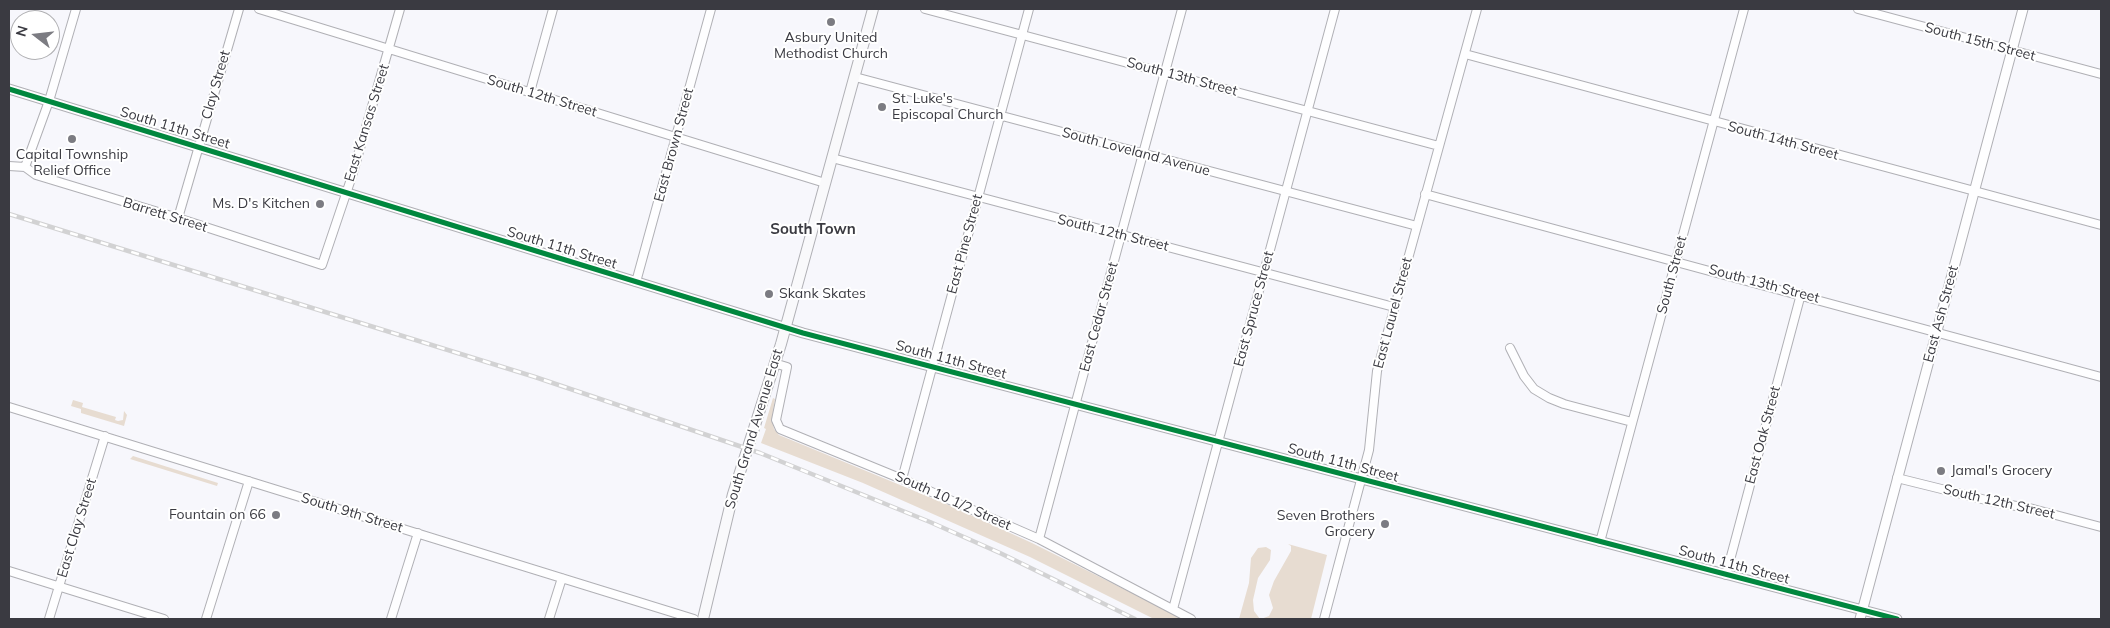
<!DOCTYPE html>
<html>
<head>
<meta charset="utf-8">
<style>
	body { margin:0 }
	#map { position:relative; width:2110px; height:628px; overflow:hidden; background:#f7f7fc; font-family:Mulish,sans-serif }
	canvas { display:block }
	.frame { position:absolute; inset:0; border:10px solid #3a3a41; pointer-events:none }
	.north { position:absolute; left:10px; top:10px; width:50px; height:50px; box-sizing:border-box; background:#fff; border:1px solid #b0b0b3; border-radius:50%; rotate:286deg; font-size:14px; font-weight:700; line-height:20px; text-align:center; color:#3a3a41 }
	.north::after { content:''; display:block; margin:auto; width:18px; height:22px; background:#7c7c82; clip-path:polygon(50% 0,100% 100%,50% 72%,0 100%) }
</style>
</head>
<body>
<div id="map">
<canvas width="2110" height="628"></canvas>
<div class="frame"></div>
<div class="north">N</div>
</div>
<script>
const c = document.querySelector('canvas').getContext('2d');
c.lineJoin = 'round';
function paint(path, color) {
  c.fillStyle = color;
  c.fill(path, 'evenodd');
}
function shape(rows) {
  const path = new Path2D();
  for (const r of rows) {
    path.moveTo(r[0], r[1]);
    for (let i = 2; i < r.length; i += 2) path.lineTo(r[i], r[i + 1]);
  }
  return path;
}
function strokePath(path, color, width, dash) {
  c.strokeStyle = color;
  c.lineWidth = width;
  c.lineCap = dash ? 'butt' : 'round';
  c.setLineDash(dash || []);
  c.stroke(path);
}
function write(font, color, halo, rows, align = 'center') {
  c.font = font + ' Mulish,sans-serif';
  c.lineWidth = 4;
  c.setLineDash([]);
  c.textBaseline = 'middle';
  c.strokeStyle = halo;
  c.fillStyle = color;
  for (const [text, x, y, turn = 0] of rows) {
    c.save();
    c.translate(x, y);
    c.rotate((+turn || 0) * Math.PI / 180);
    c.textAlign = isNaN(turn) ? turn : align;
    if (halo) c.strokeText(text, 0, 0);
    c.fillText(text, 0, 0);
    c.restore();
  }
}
const green = shape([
	[773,398,775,399,772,418,774,429,779,435,951,506,1032,543,1184,619,1154,619,1030,557,863,483,761,443,766,429,764,428],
	[73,400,83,403,82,407,116,417,115,420,118,421,123,420,124,411,127,415,124,426,81,413,81,409,71,406],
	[133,456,218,483,217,486,130,459],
	[1288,544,1327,555,1311,619,1261,619,1269,616,1273,608,1269,595,1274,581,1291,551,1291,546],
	[1266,547,1271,550,1270,560,1258,578,1253,600,1254,611,1260,619,1239,619,1249,583,1251,558,1258,548]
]);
const minor = shape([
	[259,9,825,183],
	[925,9,1439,146],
	[1858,9,2101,74],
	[1465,54,2101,225],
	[855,77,1417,226],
	[530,92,553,9],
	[832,158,1394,307],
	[9,166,25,167,36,175,178,218,322,265,352,176,400,9],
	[25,167,49,101,76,9],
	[1425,194,2101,377],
	[178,218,239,9],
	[636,282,711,9],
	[1510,348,1524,376,1534,389,1549,398,1564,404,1632,422],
	[774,363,787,367,776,420,780,429,902,479,1039,539,1191,619],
	[9,407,694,619],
	[1897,478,1994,502,2033,509,2101,527],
	[902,479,1029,9],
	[1039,539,1182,9],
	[1600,542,1744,9],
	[9,571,164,619],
	[1726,575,1801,294],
	[1173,609,1335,9],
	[49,619,105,436],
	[206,619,249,481],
	[391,619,418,533],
	[549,619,562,578],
	[1324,619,1369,450,1377,371,1477,9]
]);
const tertiary = shape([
	[9,89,803,333,1897,619],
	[1860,619,2023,9]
]);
const secondary = shape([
	[703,619,733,494,781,344,873,9]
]);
const rail = shape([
	[9,214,535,377,760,453,930,522,1000,553,1135,619]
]);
const cycleway = shape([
	[9,89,803,333,1897,619]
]);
const markers = [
	[831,22,5,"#7c7c82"],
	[882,107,5,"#7c7c82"],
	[72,139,5,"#7c7c82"],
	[320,204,5,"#7c7c82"],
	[769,294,5,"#7c7c82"],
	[1941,471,5,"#7c7c82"],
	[276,515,5,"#7c7c82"],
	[1385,524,5,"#7c7c82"]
];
const poiNames = [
	["Asbury United",831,38,"center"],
	["Methodist Church",831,54,"center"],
	["St. Luke's",892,99],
	["Episcopal Church",892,115],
	["Capital Township",72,155,"center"],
	["Relief Office",72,171,"center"],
	["Ms. D's Kitchen",310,204,"right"],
	["Skank Skates",779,294],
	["Jamal's Grocery",1951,471],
	["Fountain on 66",266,515,"right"],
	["Seven Brothers",1375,516,"right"],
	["Grocery",1375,532,"right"]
];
const streetNames = [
	["South 15th Street",1980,42,15],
	["South 13th Street",1182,77,15],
	["Clay Street",216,85,-74],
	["South 12th Street",542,96,17],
	["East Kansas Street",367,123,-73],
	["South 11th Street",175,128,17],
	["South 14th Street",1783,141,15],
	["East Brown Street",674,145,-75],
	["South Loveland Avenue",1136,152,15],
	["Barrett Street",165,215,17],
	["South 12th Street",1113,233,14],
	["East Pine Street",965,244,-75],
	["South 11th Street",562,248,17],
	["South Street",1672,275,-75],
	["South 13th Street",1764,284,15],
	["East Spruce Street",1254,309,-75],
	["East Laurel Street",1393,313,-75],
	["East Ash Street",1941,314,-75],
	["East Cedar Street",1099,317,-75],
	["South 11th Street",951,360,15],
	["South Grand Avenue East",754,429,-73],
	["East Oak Street",1763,435,-75],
	["South 11th Street",1343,463,15],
	["South 10 1/2 Street",953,501,24],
	["South 12th Street",1999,502,13],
	["South 9th Street",352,513,17],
	["East Clay Street",77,528,-73],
	["South 11th Street",1734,565,15]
];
const neighbourhoodNames = [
	["South Town",813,229]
];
paint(green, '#e7dcd1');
strokePath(minor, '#b0b0b5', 10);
strokePath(tertiary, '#b0b0b5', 11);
strokePath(secondary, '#b0b0b5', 12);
strokePath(minor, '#fefeff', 8);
strokePath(tertiary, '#fefeff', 9);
strokePath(secondary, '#f9f9fb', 10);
strokePath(rail, '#d2d2d3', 4.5);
strokePath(rail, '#fff', 2.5, [8]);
strokePath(cycleway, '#00873e', 5);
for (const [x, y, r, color] of markers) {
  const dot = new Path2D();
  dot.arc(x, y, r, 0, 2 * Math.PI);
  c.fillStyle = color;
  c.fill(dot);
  strokePath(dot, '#fff', 2);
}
write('14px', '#3a3a41', '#fff', poiNames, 'left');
write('14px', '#3a3a41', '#fff', streetNames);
write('bold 15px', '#3a3a41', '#fff', neighbourhoodNames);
</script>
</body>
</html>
